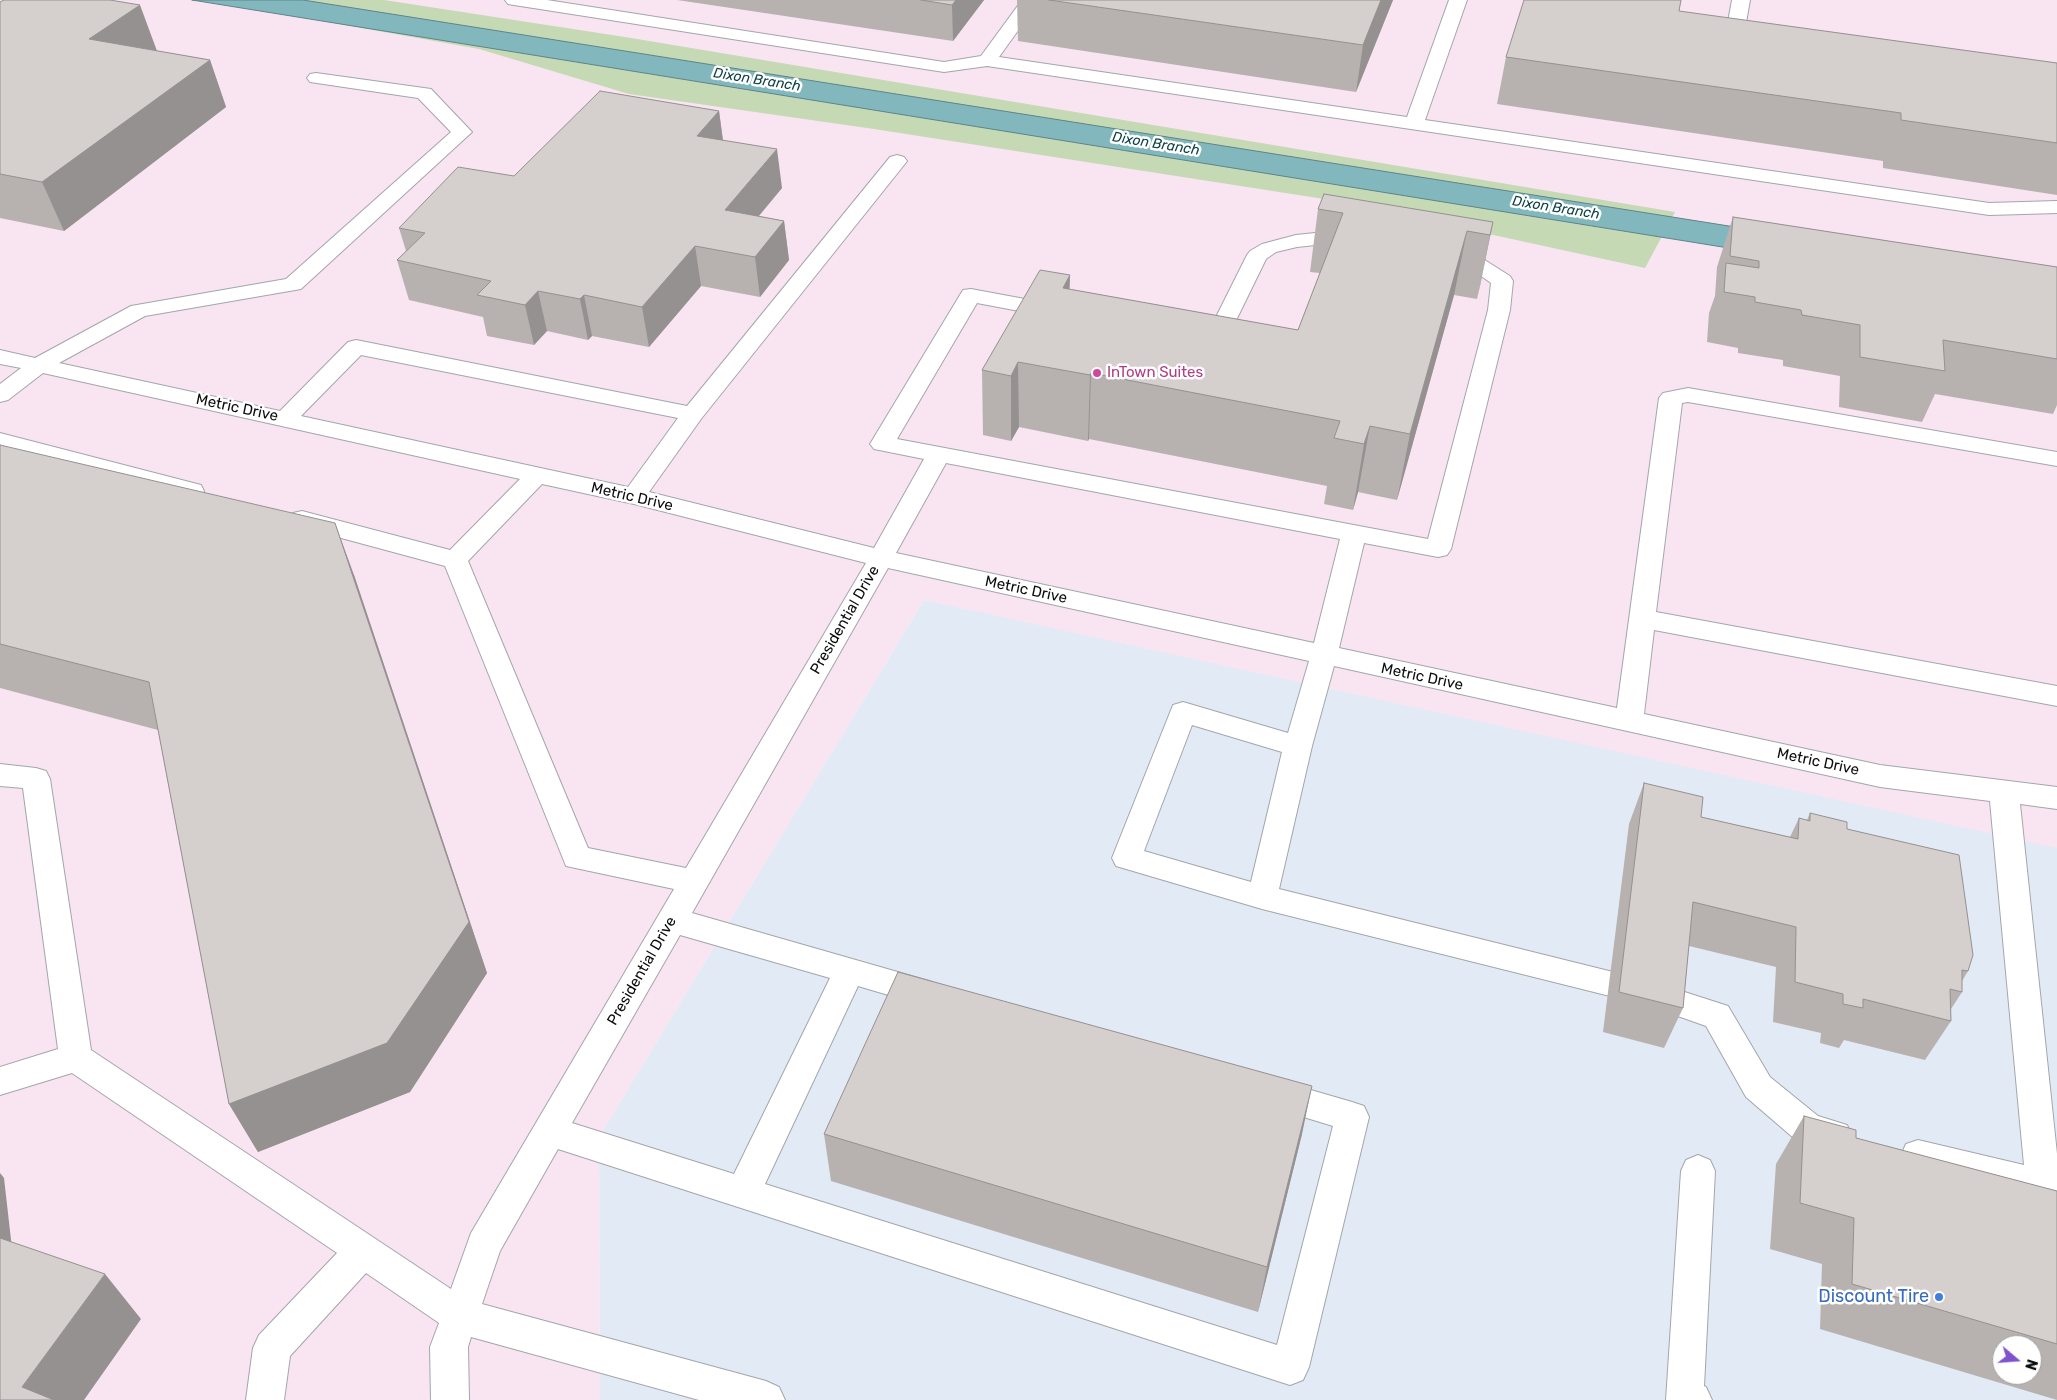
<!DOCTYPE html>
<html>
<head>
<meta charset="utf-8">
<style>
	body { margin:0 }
	#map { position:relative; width:2057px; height:1400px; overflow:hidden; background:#f2f5fa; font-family:Rubik,sans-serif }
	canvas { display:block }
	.north { position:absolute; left:1992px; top:1335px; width:50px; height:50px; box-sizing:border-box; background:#fff; border:1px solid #9d9e9f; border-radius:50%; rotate:108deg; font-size:14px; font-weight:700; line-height:20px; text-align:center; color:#0b0c0e }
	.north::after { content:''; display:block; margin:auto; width:18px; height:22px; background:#7f53cc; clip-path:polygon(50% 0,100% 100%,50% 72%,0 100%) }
</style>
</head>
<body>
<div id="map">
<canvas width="2057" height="1400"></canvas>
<div class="north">N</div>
</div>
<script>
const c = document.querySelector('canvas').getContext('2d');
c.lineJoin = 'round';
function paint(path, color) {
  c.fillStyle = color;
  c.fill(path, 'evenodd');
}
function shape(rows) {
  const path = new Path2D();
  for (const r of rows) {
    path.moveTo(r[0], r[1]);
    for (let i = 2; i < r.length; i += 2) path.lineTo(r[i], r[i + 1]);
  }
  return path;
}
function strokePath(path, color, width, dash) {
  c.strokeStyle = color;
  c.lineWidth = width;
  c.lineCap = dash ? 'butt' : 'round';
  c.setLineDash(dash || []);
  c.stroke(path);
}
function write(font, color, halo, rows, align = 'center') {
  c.font = font + ' Rubik,sans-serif';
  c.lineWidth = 5;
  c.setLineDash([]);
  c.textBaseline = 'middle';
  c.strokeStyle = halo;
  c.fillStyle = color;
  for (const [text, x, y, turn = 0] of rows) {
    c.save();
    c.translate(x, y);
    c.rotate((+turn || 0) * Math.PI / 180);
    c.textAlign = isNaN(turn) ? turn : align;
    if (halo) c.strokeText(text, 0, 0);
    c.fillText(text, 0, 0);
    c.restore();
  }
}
const built = shape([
	[924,600,2057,837,2057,1400,600,1400,599,1137],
	[2002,1345,2032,1345,2032,1375,2002,1375]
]);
const industrial = shape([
	[0,0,2057,0,2057,848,924,600,599,1137,600,1400,0,1400]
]);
const green = shape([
	[205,0,384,0,625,37,1675,212,1645,268,1337,201,874,129,629,94,479,49]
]);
const water = shape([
	[192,0,303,0,2057,278,2057,301,192,0]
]);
const minor = shape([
	[505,0,547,0,944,62,981,56,1022,0,1040,0,999,57,1407,117,1449,0,1467,0,1425,120,1989,203,2057,201,2057,213,1989,215,987,66,944,72,514,5,508,4,505,0],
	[1732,0,1750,0,1744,34,1757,36,1760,40,1757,44,1751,45,1734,43,1728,42,1725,38,1732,0],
	[316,73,431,89,472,132,301,289,145,316,59,363,280,411,348,342,356,340,687,406,890,157,897,155,904,157,907,161,904,165,701,419,649,492,874,548,924,459,874,449,870,444,963,290,971,289,1208,333,1247,255,1250,251,1262,244,1296,235,1334,231,1476,257,1483,259,1510,276,1513,281,1510,310,1451,549,1447,555,1438,557,1364,543,1339,648,1617,708,1659,398,1663,393,1688,388,2057,452,2057,466,1688,402,1682,403,1656,612,2057,686,2057,706,1654,630,1644,714,1880,765,2057,787,2057,809,2020,804,2057,1154,2057,1204,1918,1170,1906,1166,1901,1155,1906,1144,1918,1140,2024,1165,1990,801,1880,787,1334,666,1312,746,1279,889,1621,974,1626,983,1621,992,1610,996,1262,909,1116,866,1112,858,1173,705,1183,702,1288,733,1309,661,888,568,692,913,929,981,940,985,945,994,940,1003,929,1007,858,986,765,1184,1277,1345,1333,1126,1261,1104,1256,1094,1261,1084,1273,1079,1352,1102,1364,1106,1369,1117,1309,1367,1303,1380,1290,1385,558,1149,500,1251,482,1304,766,1381,779,1387,785,1400,699,1400,471,1337,468,1347,469,1400,431,1400,430,1347,439,1323,366,1273,290,1356,284,1400,246,1400,253,1348,259,1335,337,1253,72,1073,0,1095,0,1067,58,1049,23,788,0,786,0,764,36,768,46,771,50,779,91,1050,451,1289,471,1233,674,889,566,866,445,566,293,525,290,519,293,513,302,511,450,550,520,479,43,373,8,400,0,402,0,384,21,368,0,364,0,350,35,358,131,306,286,279,451,132,418,98,310,82,307,78,310,74,316,73],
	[1334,243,1470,268,1491,283,1488,310,1428,539,897,439,977,303,1215,348,1223,346,1226,341,1266,259,1276,252,1297,247,1334,243],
	[361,355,678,418,628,487,301,416,361,355],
	[946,463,1340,539,1314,643,896,553,946,463],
	[542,484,634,504,866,563,686,868,588,848,468,561,542,484],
	[1192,725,1282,752,1251,882,1144,851,1192,725],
	[680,935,830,978,734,1174,572,1123,680,935],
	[0,433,201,485,204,491,201,497,192,499,0,447,0,433],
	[1669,987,1728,1006,1770,1077,1818,1116,1847,1125,1852,1136,1847,1147,1835,1151,1796,1140,1746,1097,1706,1026,1658,1009,1653,1000,1658,991,1669,987],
	[1698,1155,1710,1160,1715,1171,1704,1386,1706,1387,1712,1400,1666,1400,1681,1171,1686,1160,1698,1155]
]);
const wall = shape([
	[677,0,984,0,953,41],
	[1017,0,1393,0,1356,92,1018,41],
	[0,2,157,51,210,60,226,107,64,231,0,218],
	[1679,11,2057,143,2057,195,1883,168,1883,161,1497,104,1506,57],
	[719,111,723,140,782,188,759,216,784,221,789,260,760,297,701,286,649,347,592,336,588,340,547,331,534,345,487,336,483,317,409,300,397,260,406,251,399,228,514,176],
	[1318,209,1493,222,1477,299,1454,295,1397,500,1358,492,1353,510,1324,504,1327,486,1089,439,1088,441,1019,427,1011,441,983,435,982,370,1070,275,1069,289,1298,330,1320,273,1310,272],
	[1733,217,2057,267,2057,405,2053,414,1935,394,1922,422,1839,407,1840,376,1783,366,1783,360,1738,353,1738,348,1707,342,1709,313,1715,296,1717,267],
	[0,445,354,575,487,973,410,1092,258,1152,229,1104,158,730,0,688],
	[1644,783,1701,817,1790,837,1799,818,1807,820,1810,813,1847,829,1968,971,1962,981,1962,992,1951,1009,1951,1021,1925,1060,1844,1040,1839,1048,1820,1043,1821,1033,1773,1022,1776,967,1689,946,1683,1008,1664,1048,1603,1032,1629,824],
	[1804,1116,1856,1138,2057,1191,2057,1400,1820,1329,1822,1264,1770,1249,1776,1164],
	[2002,1345,2032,1345,2032,1375,2002,1375],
	[824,1134,1302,1134,1258,1312,831,1181]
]);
const shadedWall = shape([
	[956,0,984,0,953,41,952,5],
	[1381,0,1393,0,1356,92,1363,45],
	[140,5,157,51,89,39],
	[210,60,226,107,64,231,42,182],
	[719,111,724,149,697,136],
	[777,149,782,188,731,249,725,210],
	[784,221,789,260,760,297,755,257],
	[1493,222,1480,286,1477,299,1490,235],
	[1467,231,1454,295,1397,500,1410,434],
	[695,246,701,286,649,347,642,307],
	[1070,275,1068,339,1063,288],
	[538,291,547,331,534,345,525,305],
	[584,295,592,336,588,340,580,299],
	[1018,362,1019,427,1011,441,1011,376],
	[1091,373,1089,439,1088,441,1090,375],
	[1370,426,1358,492,1353,510,1364,444],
	[335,523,354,575,487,973,410,1092,258,1152,229,1104],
	[1312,1086,1302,1134,1258,1312,1267,1267],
	[0,1173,4,1178,15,1275,0,1258],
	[105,1274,141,1319,84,1400,34,1400,22,1387]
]);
const building = shape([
	[4,0,110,0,140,5,89,39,210,60,42,182,0,174,0,2,4,0],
	[921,0,956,0,952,5,921,0],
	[1049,0,1381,0,1363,45,1049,0],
	[1524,0,1681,0,1679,11,2057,63,2057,143,1901,120,1901,113,1506,57,1524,0],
	[600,91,719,111,697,136,777,149,725,210,784,221,755,257,695,246,642,307,584,295,580,299,538,291,525,305,477,295,491,281,397,260,425,233,399,228,458,167,514,176,600,91],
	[1324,194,1493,222,1490,235,1467,231,1410,434,1370,426,1364,444,1334,438,1340,421,1091,373,1090,375,1018,362,1011,376,982,370,1040,270,1070,275,1063,288,1298,330,1343,213,1318,209,1324,194],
	[1733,217,2057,267,2057,359,1943,340,1945,371,1860,357,1860,325,1802,315,1801,310,1755,302,1755,297,1724,292,1726,263,1759,268,1759,261,1730,256,1733,217],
	[0,445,335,523,469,922,387,1043,229,1104,149,682,0,644,0,445],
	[1644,783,1703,797,1701,817,1798,839,1799,818,1810,821,1810,813,1847,822,1847,829,1959,855,1973,955,1968,971,1962,970,1962,992,1950,989,1951,1021,1863,999,1863,1008,1843,1004,1843,994,1795,982,1796,927,1693,902,1683,1008,1619,992,1644,783],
	[898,972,1312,1086,1267,1267,824,1134,898,972],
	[1804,1116,1856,1130,1856,1138,2057,1191,2057,1344,1852,1284,1854,1218,1800,1203,1804,1116],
	[0,1238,105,1274,22,1387,54,1400,0,1400,0,1238]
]);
const markers = [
	[1097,373,5,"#d1479c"],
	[1939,1297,5,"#3f7fe0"]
];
const farWaternames = [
	["Dixon Branch",757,80,9],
	["Dixon Branch",1156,144,9],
	["Dixon Branch",1556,208,9]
];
const hotelNames = [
	["InTown Suites",1107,373]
];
const streetNames = [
	["Metric Drive",237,408,12],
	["Metric Drive",632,497,13],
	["Metric Drive",1026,590,12],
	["Presidential Drive",845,620,-60],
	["Metric Drive",1422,677,12],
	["Metric Drive",1818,762,12],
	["Presidential Drive",642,971,-60]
];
const nearShopnames = [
	["Discount Tire",1929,1297]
];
paint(built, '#e2eaf5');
paint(industrial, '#f9e4f2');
paint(green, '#c5d9b5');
paint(water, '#82b8bd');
strokePath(water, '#5e8488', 1);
strokePath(minor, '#a3a6ab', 2);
paint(minor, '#fff');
paint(wall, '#b7b2b0');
paint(shadedWall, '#959190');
paint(building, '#d5cfcd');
strokePath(building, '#959190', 1);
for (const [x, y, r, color] of markers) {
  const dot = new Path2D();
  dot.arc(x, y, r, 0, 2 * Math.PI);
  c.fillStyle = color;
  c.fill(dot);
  strokePath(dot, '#fff', 2);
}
write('italic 14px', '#0f4145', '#fff', farWaternames);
write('15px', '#b23c85', '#fff', hotelNames, 'left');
write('15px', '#0b0c0e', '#fff', streetNames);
write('18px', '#366cbe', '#fff', nearShopnames, 'right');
</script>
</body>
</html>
